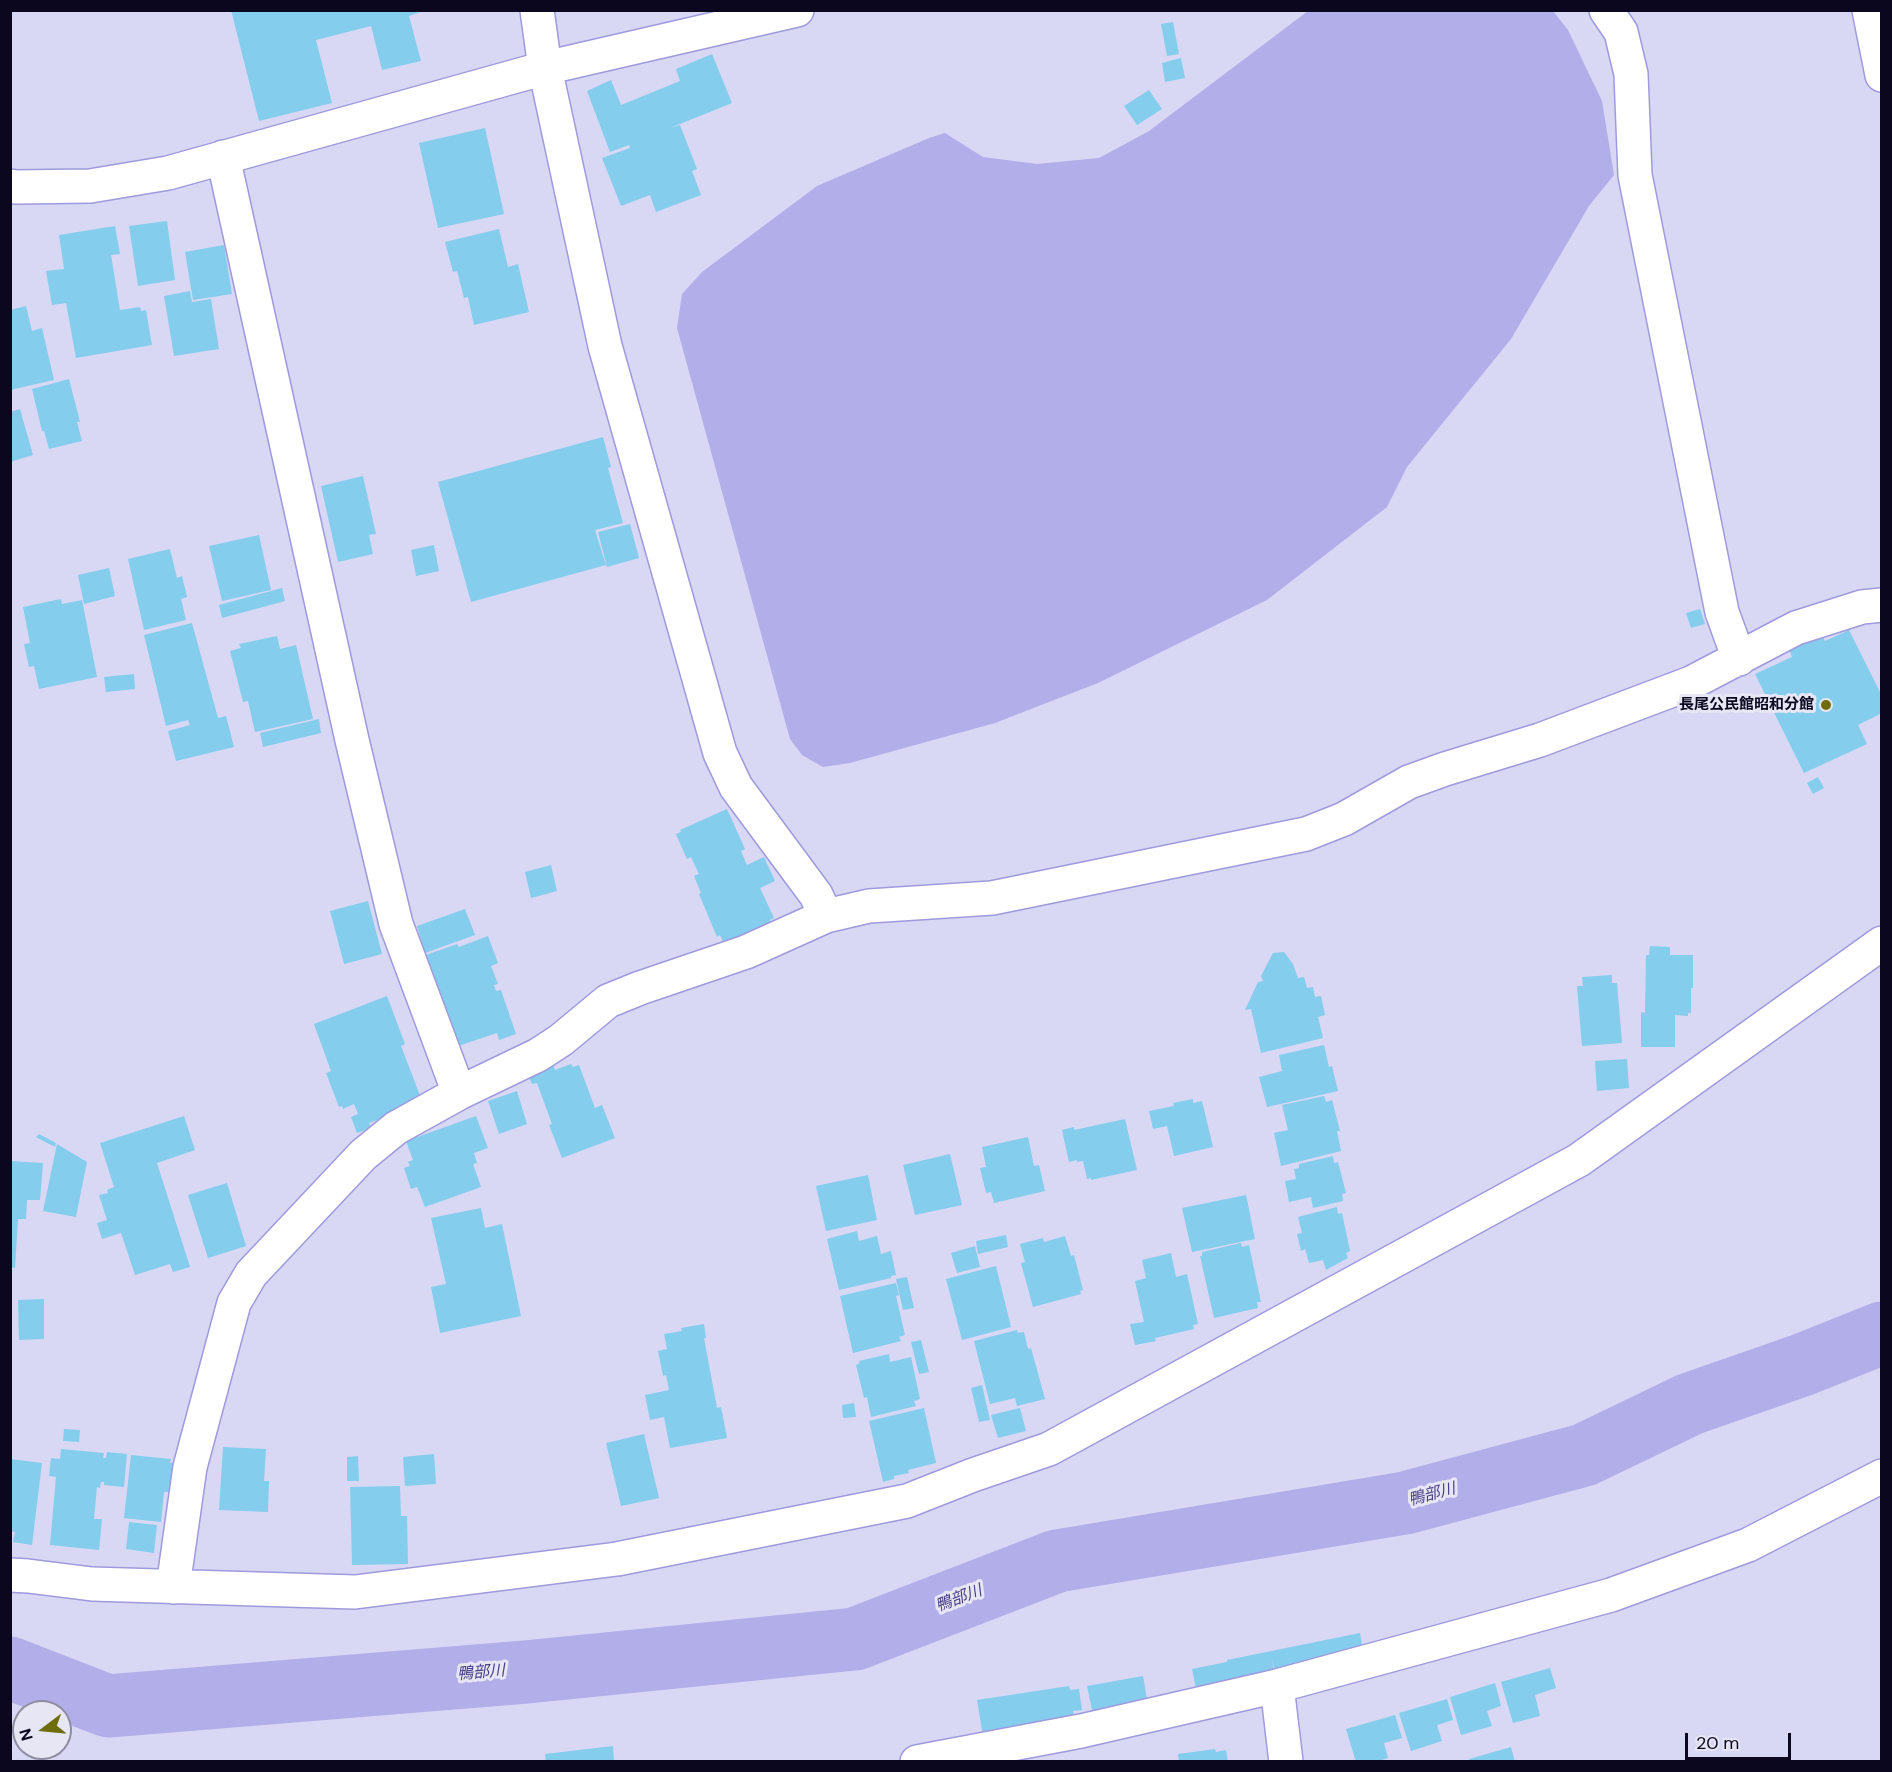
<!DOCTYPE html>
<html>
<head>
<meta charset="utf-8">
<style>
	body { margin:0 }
	#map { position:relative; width:1892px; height:1772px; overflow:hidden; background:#d8d7f4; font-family:"DM Sans",sans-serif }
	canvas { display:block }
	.frame { position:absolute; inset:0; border:12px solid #0b071f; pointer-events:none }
	.north { position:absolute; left:12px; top:1700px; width:60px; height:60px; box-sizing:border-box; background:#e6e6f4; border:2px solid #8e8d9f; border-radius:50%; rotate:254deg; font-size:16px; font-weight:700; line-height:24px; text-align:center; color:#0b071f }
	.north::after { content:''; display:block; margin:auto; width:21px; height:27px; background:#6f6c0a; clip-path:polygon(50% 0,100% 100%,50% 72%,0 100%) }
	.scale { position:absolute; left:1685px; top:1733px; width:106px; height:27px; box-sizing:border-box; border:3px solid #0b071f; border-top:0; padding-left:8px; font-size:18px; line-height:21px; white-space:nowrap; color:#0b071f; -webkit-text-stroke:4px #e6e6f4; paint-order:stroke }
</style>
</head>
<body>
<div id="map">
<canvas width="1892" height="1772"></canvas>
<div class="frame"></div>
<div class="north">N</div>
<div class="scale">20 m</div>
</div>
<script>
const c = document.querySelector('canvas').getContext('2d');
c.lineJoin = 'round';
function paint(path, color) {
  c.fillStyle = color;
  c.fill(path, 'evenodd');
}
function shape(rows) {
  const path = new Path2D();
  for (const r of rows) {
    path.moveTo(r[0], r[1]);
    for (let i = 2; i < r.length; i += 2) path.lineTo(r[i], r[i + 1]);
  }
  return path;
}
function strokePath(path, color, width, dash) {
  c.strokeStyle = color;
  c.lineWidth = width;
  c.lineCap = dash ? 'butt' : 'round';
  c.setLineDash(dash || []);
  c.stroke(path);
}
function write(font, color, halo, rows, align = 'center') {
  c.font = font + ' "DM Sans","Noto Sans JP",sans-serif';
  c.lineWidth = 6;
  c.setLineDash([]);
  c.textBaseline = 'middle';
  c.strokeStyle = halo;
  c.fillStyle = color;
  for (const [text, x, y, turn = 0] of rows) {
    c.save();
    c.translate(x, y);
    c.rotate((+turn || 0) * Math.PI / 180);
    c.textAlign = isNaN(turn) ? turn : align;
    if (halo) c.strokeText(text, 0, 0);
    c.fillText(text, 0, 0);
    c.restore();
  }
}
const water = shape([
	[1308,11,1553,11,1568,30,1602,101,1614,175,1589,206,1511,339,1407,467,1387,507,1267,600,1098,683,995,723,850,763,823,767,802,755,790,739,677,328,682,294,702,272,817,186,929,138,945,133,983,157,1037,164,1099,158,1149,131]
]);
const river = shape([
	[10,1668,108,1706,526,1672,855,1639,1057,1561,1405,1503,1584,1455,1690,1404,1802,1365,1882,1333]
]);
const building = shape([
	[231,10,426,10,409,16,421,61,382,70,371,26,316,40,332,103,259,121],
	[1173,22,1179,54,1167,56,1161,24],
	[712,54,732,103,670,128,680,125,697,169,692,171,701,195,656,212,650,195,621,206,602,158,630,148,629,145,610,152,587,91,611,80,621,105,680,81,676,69],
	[1181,58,1185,78,1165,82,1162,63],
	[1149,90,1162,109,1137,125,1124,106],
	[485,128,504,214,438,228,419,143],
	[167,221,175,280,138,286,129,226],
	[115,226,120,254,111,255,120,310,140,307,141,311,146,310,152,345,76,358,66,303,52,305,46,271,64,269,59,235],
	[499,229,508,267,518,264,529,312,474,325,468,297,464,298,457,271,453,272,445,242],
	[224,245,232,294,193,300,185,252],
	[190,291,192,302,211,299,219,349,174,356,164,296],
	[26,306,32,331,42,328,54,380,10,390,10,310],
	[69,379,80,422,77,422,82,441,49,449,44,431,42,431,32,389],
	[20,409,33,455,10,462,10,412],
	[603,437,611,467,608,468,623,523,595,530,606,565,471,602,438,482],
	[363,476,376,534,369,535,373,554,338,562,321,486],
	[630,524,639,558,607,567,598,532],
	[259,535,271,590,222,601,209,546],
	[434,545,439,571,416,576,411,550],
	[170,549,177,578,182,576,187,597,181,599,186,620,144,630,128,559],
	[109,568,115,596,84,604,78,575],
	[282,588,285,601,222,618,219,605],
	[61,599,62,604,82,600,97,677,39,689,34,666,29,667,24,644,30,643,23,607],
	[1700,609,1705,624,1691,628,1686,613],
	[192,623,218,718,226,716,234,747,176,761,168,731,190,725,188,720,166,726,144,635],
	[1849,630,1882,696,1882,713,1858,725,1867,744,1804,773,1755,674,1792,657,1789,649,1821,634,1825,641],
	[277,636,280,649,296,645,313,719,255,732,248,701,243,702,230,651,241,648,239,644],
	[134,674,135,689,106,692,104,677],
	[319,719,321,733,263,747,260,733],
	[1818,777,1824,788,1813,794,1807,783],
	[727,809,745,849,741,851,747,865,764,857,775,881,760,888,774,918,770,920,771,923,724,944,720,935,717,937,699,894,701,893,694,876,699,874,691,857,687,859,676,834,681,832,680,830],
	[551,865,557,891,531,898,525,872],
	[368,901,382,954,344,964,330,911],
	[465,909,475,935,425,953,417,926],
	[488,936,498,963,491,966,498,984,494,985,496,991,501,990,516,1034,499,1040,497,1033,458,1046,426,955,457,944,459,947],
	[1650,946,1670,947,1670,955,1693,955,1693,988,1691,988,1691,1013,1688,1013,1688,1016,1675,1015,1675,1047,1641,1047,1641,1012,1645,1013,1646,955,1649,955],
	[1284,952,1293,964,1298,978,1304,977,1307,988,1313,987,1315,997,1321,996,1325,1015,1318,1017,1323,1038,1261,1053,1251,1009,1245,1010,1258,982,1263,981,1261,976,1273,953],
	[1612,975,1612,983,1617,983,1622,1043,1582,1046,1577,986,1583,986,1582,977],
	[387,996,405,1044,401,1046,421,1098,416,1106,369,1123,371,1128,357,1133,351,1117,358,1114,354,1104,343,1109,342,1106,339,1107,326,1073,331,1071,314,1024],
	[1324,1045,1329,1067,1332,1066,1338,1091,1267,1107,1259,1077,1282,1071,1279,1055],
	[1627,1059,1629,1088,1597,1091,1595,1061],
	[552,1062,555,1070,571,1064,573,1067,579,1065,595,1108,602,1105,615,1138,562,1158,549,1125,552,1124,537,1083,532,1084,528,1075],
	[517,1091,527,1124,499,1134,488,1101],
	[1324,1096,1326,1102,1332,1100,1340,1131,1337,1131,1341,1151,1281,1166,1274,1133,1288,1130,1282,1105],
	[1193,1099,1193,1103,1202,1101,1213,1147,1174,1156,1167,1126,1153,1129,1149,1111,1174,1106,1173,1103],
	[184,1116,195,1150,157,1163,190,1267,173,1272,170,1264,135,1275,121,1233,102,1239,97,1223,107,1220,99,1195,108,1193,107,1190,114,1187,100,1143],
	[476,1116,488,1148,474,1153,477,1163,473,1164,481,1187,425,1207,417,1187,411,1189,404,1168,410,1166,408,1162,413,1160,406,1141],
	[1125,1119,1137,1170,1091,1180,1091,1178,1087,1179,1083,1161,1077,1162,1077,1160,1069,1162,1062,1130,1074,1127,1074,1130],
	[39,1134,56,1143,55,1147,36,1137],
	[1028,1137,1034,1166,1039,1165,1045,1191,994,1203,991,1192,986,1193,980,1168,986,1167,982,1147],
	[57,1144,87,1162,76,1217,43,1211],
	[950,1154,962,1205,915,1215,903,1165],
	[1333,1156,1334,1163,1338,1162,1346,1193,1342,1194,1343,1201,1313,1208,1311,1197,1289,1202,1285,1181,1296,1179,1294,1169,1299,1168,1299,1164],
	[10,1161,43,1163,40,1200,27,1200,26,1219,18,1219,15,1268,10,1267],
	[868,1175,877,1220,826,1231,816,1186],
	[227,1183,246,1246,208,1258,188,1195],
	[1246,1195,1255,1239,1192,1252,1182,1208],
	[1337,1207,1338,1214,1342,1213,1350,1251,1346,1253,1348,1258,1326,1270,1323,1260,1309,1263,1305,1249,1301,1251,1297,1234,1302,1233,1298,1217],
	[481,1208,485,1228,502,1224,521,1316,440,1333,431,1287,446,1284,431,1218],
	[857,1231,859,1241,877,1236,881,1254,891,1251,896,1275,891,1276,891,1278,839,1290,827,1239],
	[1006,1235,1008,1247,978,1254,976,1241],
	[1065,1236,1071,1256,1074,1255,1083,1290,1080,1291,1081,1294,1033,1307,1021,1263,1025,1262,1020,1244,1043,1238,1044,1242],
	[1241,1243,1242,1247,1249,1245,1261,1302,1257,1302,1258,1308,1214,1318,1200,1256,1202,1256,1202,1252],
	[975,1246,980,1267,957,1273,951,1253],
	[1171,1253,1176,1277,1187,1274,1198,1324,1193,1325,1194,1329,1155,1338,1156,1341,1135,1345,1130,1324,1144,1322,1135,1281,1146,1278,1142,1260],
	[996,1266,1011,1327,962,1340,946,1279],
	[907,1277,914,1308,903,1310,896,1279],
	[896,1283,899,1295,896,1296,905,1335,899,1337,901,1341,853,1353,840,1296],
	[44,1299,44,1339,19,1340,18,1300],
	[704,1324,706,1338,704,1338,717,1408,721,1407,727,1438,670,1448,664,1417,650,1420,645,1395,669,1390,666,1375,663,1376,658,1351,667,1349,664,1334,682,1331,681,1328],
	[1017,1330,1018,1333,1024,1332,1028,1349,1031,1348,1045,1399,1017,1406,1015,1398,990,1404,974,1341],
	[921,1340,929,1372,919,1374,911,1342],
	[889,1354,890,1362,911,1357,920,1399,914,1401,916,1406,871,1417,867,1397,864,1398,856,1365,860,1363,859,1361],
	[982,1385,990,1420,979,1422,971,1388],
	[854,1403,856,1417,843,1418,842,1405],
	[924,1408,936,1463,908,1470,909,1473,894,1476,894,1479,883,1482,869,1421],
	[1020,1408,1026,1431,998,1438,991,1415],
	[64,1429,80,1430,79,1442,63,1441],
	[644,1434,659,1498,621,1506,606,1443],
	[223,1447,266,1449,264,1481,269,1481,268,1512,219,1510],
	[61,1449,104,1453,103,1458,106,1458,107,1452,127,1454,124,1487,104,1485,104,1482,101,1482,100,1488,97,1487,94,1519,102,1519,99,1550,50,1545,56,1477,49,1476,51,1458,60,1459],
	[434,1454,436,1484,405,1486,403,1457],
	[131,1455,171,1459,170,1463,174,1463,171,1492,164,1492,161,1522,124,1518],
	[358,1456,359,1481,347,1481,347,1457],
	[10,1459,42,1463,32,1545,13,1542,15,1532,10,1531],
	[400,1486,401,1516,407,1516,408,1564,352,1565,350,1487],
	[129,1522,157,1525,154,1553,126,1549],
	[1360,1633,1364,1656,1276,1677,1272,1658,1275,1678,1196,1689,1192,1669,1227,1662,1227,1660],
	[1550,1668,1556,1688,1535,1695,1540,1716,1513,1723,1501,1682],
	[1143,1676,1148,1705,1093,1715,1087,1686],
	[1495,1683,1501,1706,1487,1711,1492,1726,1461,1735,1450,1697],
	[1069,1686,1070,1690,1079,1689,1082,1710,1073,1711,1075,1721,983,1736,977,1700],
	[1447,1699,1453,1720,1437,1725,1442,1741,1411,1751,1399,1713],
	[1395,1715,1402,1738,1384,1743,1388,1758,1376,1762,1356,1762,1346,1729],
	[613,1746,614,1762,546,1762,545,1754],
	[1511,1747,1515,1762,1470,1762,1469,1759],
	[1215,1749,1216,1752,1226,1750,1228,1762,1179,1762,1178,1754]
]);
const minor = shape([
	[537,10,545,68,605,346,720,753,736,787,816,895,826,916],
	[1606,10,1621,32,1631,74,1635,175,1722,612,1739,659],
	[1869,10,1882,75],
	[223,157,352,740,396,924,459,1093],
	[10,186,16,187,90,186,168,173,545,68,797,10],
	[10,1575,28,1576,92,1584,355,1592,617,1559,907,1501,973,1475,1049,1449,1579,1160,1882,943],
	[173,1587,190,1467,234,1303,251,1274,363,1155,396,1128,459,1093,538,1055,561,1040,608,1001,640,988,746,952,826,916,869,906,992,898,1306,834,1344,819,1409,782,1445,769,1540,740,1691,683,1796,628,1862,607,1882,605],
	[1277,1686,1286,1762],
	[917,1762,1081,1731,1277,1686,1611,1595,1748,1545,1882,1476]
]);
const markers = [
	[1826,705,6,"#6f6c0a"]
];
const poiNames = [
	["長尾公民館昭和分館",1814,705]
];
const waterNames = [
	["鴨部川",1432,1495,-15],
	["鴨部川",959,1599,-21],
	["鴨部川",481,1673,-5]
];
paint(water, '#b2aeea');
strokePath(river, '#b2aeea', 63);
paint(building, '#84cded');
strokePath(minor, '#9f9add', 36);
strokePath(minor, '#fff', 33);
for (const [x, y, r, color] of markers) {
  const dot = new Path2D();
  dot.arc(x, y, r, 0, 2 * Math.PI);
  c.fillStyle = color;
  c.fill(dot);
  strokePath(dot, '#e6e6f4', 2);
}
write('bold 15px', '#0b071f', '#e6e6f4', poiNames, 'right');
write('italic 16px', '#493e86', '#e6e6f4', waterNames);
</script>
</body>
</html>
